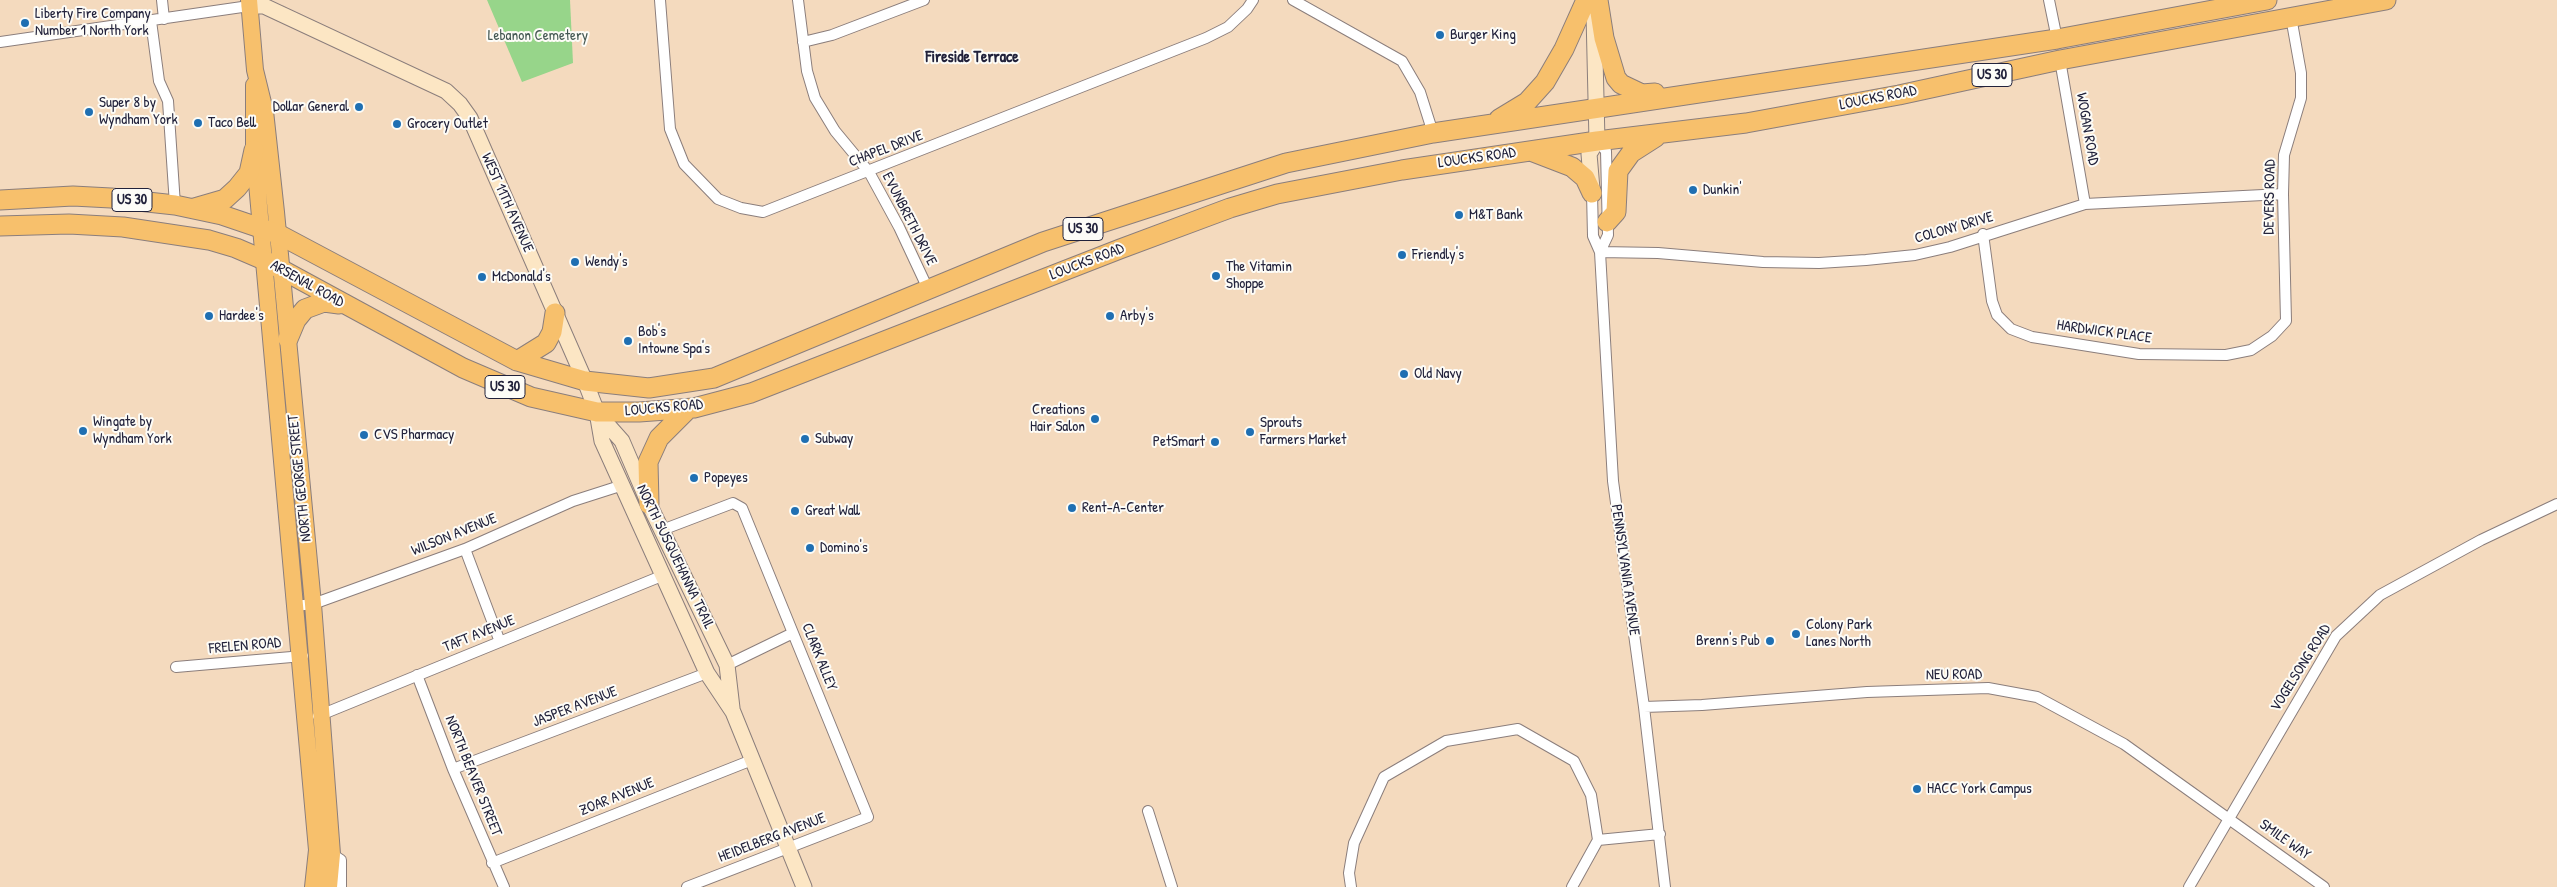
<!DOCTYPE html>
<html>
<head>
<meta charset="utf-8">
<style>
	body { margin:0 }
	canvas { display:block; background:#f4dabe }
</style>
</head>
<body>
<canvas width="2557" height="887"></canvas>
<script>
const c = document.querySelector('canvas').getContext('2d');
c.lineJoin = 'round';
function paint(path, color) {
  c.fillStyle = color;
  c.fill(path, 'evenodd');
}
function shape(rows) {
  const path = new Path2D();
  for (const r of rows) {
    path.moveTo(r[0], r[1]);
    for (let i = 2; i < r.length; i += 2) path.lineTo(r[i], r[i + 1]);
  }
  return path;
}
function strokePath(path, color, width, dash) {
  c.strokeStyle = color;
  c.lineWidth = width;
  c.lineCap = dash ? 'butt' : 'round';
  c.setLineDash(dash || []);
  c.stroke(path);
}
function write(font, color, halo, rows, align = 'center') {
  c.font = font + ' "Patrick Hand",sans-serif';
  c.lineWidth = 4;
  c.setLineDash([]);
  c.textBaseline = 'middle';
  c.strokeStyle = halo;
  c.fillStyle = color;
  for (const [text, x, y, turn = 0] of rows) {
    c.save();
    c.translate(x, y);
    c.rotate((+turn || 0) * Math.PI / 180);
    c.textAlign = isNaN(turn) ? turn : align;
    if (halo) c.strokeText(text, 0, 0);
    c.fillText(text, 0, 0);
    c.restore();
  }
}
const green = shape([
	[487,0,570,0,573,63,522,82]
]);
const street = shape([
	[162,0,164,19],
	[660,0,670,129,684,164,718,199,741,208,763,212,1206,38,1228,27,1247,9,1253,0],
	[798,0,807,71,815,98,835,131,869,172,899,227,928,289],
	[1293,0,1402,61,1420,92,1433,133],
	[2049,0,2057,39],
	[151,21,159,81,168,101,175,205],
	[0,42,249,6],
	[803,42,832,35,924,0],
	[2060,60,2085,204],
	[1597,141,1606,151,1608,235,1600,252],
	[1592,193,1593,236,1600,252,1613,481,1644,707,1665,887],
	[1983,234,1992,301,1997,315,2011,329,2032,337,2139,354,2226,355,2251,350,2272,336,2286,321,2283,194,2284,155,2301,98,2301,73,2291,17],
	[1600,252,1658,253,1763,262,1819,263,1866,260,1915,255,1950,247,2085,204,2283,194],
	[662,530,733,503,742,508,868,817,687,887],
	[465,549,500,642],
	[295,606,313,604,465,549,573,501,623,485],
	[727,665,793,633],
	[176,667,303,656],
	[417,675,453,769,504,887],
	[1644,707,1702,705,1867,692,1988,688,2037,697,2124,744,2324,887],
	[318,716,664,575],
	[453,769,707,673],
	[1148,811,1172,887],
	[1598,840,1660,834],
	[332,854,341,860,341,887],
	[492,863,752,760],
	[1351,887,1349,873,1354,843,1384,777,1446,741,1518,729,1574,761,1591,795,1598,840,1572,887],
	[2189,887,2336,636,2380,595,2481,540,2557,504]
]);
const secondary = shape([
	[249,6,264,6,446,91,460,104,470,118,585,381,597,412,602,441,707,673,733,712,804,887],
	[1592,189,1589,154,1597,141,1594,14],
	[598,414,622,441,649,504,727,665,732,708]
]);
const primary = shape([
	[249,0,255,70,265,111,276,212,313,604,332,854,329,887],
	[254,85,254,150,317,850,313,887]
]);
const highway = shape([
	[1598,0,1604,38,1616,78,1621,84,1642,94,1655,93],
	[1499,119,1527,102,1545,82,1564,49,1586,0],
	[1533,152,1572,167,1585,178,1592,193],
	[0,200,73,196,111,198,175,205,222,215,278,234,517,361,585,381,649,388,714,378,1043,242,1286,163,1433,133,2057,39,2267,0],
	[194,208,225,199,237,188,249,173,254,150],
	[1607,222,1616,212,1618,171,1631,153,1656,137],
	[0,226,69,224,123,227,209,240,236,248,264,260,463,368,531,397,597,412,639,412,694,408,751,393,1120,249,1230,208,1277,194,1402,170,1597,141,1746,123,1899,95,2060,60,2386,0],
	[288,339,296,320,305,309,324,302,339,304],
	[517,361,546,343,552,332,555,313],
	[649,504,648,462,659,438,688,409]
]);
const markers = [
	[25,23,5,"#1f6fb2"],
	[1440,35,5,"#1f6fb2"],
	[359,107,5,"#1f6fb2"],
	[89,112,5,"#1f6fb2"],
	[198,123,5,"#1f6fb2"],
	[397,124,5,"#1f6fb2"],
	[1693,190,5,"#1f6fb2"],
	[1459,215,5,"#1f6fb2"],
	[1402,255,5,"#1f6fb2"],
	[575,262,5,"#1f6fb2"],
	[1216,276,5,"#1f6fb2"],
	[482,277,5,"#1f6fb2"],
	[209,316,5,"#1f6fb2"],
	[1110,316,5,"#1f6fb2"],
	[628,341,5,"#1f6fb2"],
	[1404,374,5,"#1f6fb2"],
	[1095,419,5,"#1f6fb2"],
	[83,431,5,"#1f6fb2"],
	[1250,432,5,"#1f6fb2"],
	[364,435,5,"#1f6fb2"],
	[805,439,5,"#1f6fb2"],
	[1215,442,5,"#1f6fb2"],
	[694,478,5,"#1f6fb2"],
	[1072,508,5,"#1f6fb2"],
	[795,511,5,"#1f6fb2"],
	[810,548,5,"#1f6fb2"],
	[1796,634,5,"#1f6fb2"],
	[1770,641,5,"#1f6fb2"],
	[1917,789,5,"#1f6fb2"]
];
const shields = [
	[1992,75,40],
	[132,200,40],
	[1083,229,40],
	[505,387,40]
];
const shieldNames = [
	["US 30",1992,75],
	["US 30",132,200],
	["US 30",1083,229],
	["US 30",505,387]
];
const poiNames = [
	["Liberty Fire Company",35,14],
	["Number 1 North York",35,31],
	["Burger King",1450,35],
	["Super 8 by",99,103],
	["Wyndham York",99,120],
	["Dollar General",349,107,"right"],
	["Taco Bell",208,123],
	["Grocery Outlet",407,124],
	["Dunkin'",1703,190],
	["M&T Bank",1469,215],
	["Friendly's",1412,255],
	["Wendy's",585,262],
	["The Vitamin",1226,267],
	["Shoppe",1226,284],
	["McDonald's",492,277],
	["Hardee's",219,316],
	["Arby's",1120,316],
	["Bob's",638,332],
	["Intowne Spa's",638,349],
	["Old Navy",1414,374],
	["Creations",1085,410,"right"],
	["Hair Salon",1085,427,"right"],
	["Wingate by",93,422],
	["Wyndham York",93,439],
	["Sprouts",1260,423],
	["Farmers Market",1260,440],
	["CVS Pharmacy",374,435],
	["Subway",815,439],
	["PetSmart",1205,442,"right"],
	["Popeyes",704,478],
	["Rent-A-Center",1082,508],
	["Great Wall",805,511],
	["Domino's",820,548],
	["Colony Park",1806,625],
	["Lanes North",1806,642],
	["Brenn's Pub",1760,641,"right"],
	["HACC York Campus",1927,789]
];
const parkNames = [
	["Lebanon Cemetery",538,36]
];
const streetNames = [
	["LOUCKS ROAD",1878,98,-11],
	["WOGAN ROAD",2087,129,80],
	["CHAPEL DRIVE",886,149,-21],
	["LOUCKS ROAD",1477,158,-8],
	["DEVERS ROAD",2270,197,-89],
	["WEST 11TH AVENUE",507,203,66],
	["EVUNBRETH DRIVE",909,219,63],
	["COLONY DRIVE",1954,228,-16],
	["LOUCKS ROAD",1087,262,-21],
	["ARSENAL ROAD",307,284,29],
	["HARDWICK PLACE",2104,332,8],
	["LOUCKS ROAD",664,408,-5],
	["NORTH GEORGE STREET",300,478,-96],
	["WILSON AVENUE",454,535,-22],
	["NORTH SUSQUEHANNA TRAIL",675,557,64],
	["PENNSYLVANIA AVENUE",1625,570,82],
	["TAFT AVENUE",479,634,-22],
	["FRELEN ROAD",245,646,-5],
	["CLARK ALLEY",819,657,68],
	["VOGELSONG ROAD",2301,668,-58],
	["NEU ROAD",1954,675,-1],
	["JASPER AVENUE",575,707,-21],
	["NORTH BEAVER STREET",473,776,68],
	["ZOAR AVENUE",617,797,-22],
	["HEIDELBERG AVENUE",772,838,-21],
	["SMILE WAY",2285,840,35]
];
const neighbourhoodNames = [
	["Fireside Terrace",972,58]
];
paint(green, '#97d58a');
strokePath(street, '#8b7e7c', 12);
strokePath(secondary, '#8b7e7c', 17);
strokePath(primary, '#8b7e7c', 18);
strokePath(highway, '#8b7e7c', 21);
strokePath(street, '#fff', 10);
strokePath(secondary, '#fce6c4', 15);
strokePath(primary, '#f7c06c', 16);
strokePath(highway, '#f7c06c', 19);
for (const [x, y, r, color] of markers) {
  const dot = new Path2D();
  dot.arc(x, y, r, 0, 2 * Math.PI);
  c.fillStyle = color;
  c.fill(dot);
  strokePath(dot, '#fdfcf7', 2);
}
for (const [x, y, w] of shields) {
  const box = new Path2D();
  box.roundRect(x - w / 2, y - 11.5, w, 23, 4);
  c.fillStyle = '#fdfcf7';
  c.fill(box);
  strokePath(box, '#22223b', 1);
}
write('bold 14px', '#22223b', null, shieldNames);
write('15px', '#22223b', '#fdfcf7', poiNames, 'left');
write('15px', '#455853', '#fdfcf7', parkNames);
write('15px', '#22223b', '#fdfcf7', streetNames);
write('bold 16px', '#22223b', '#fdfcf7', neighbourhoodNames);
</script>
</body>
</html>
